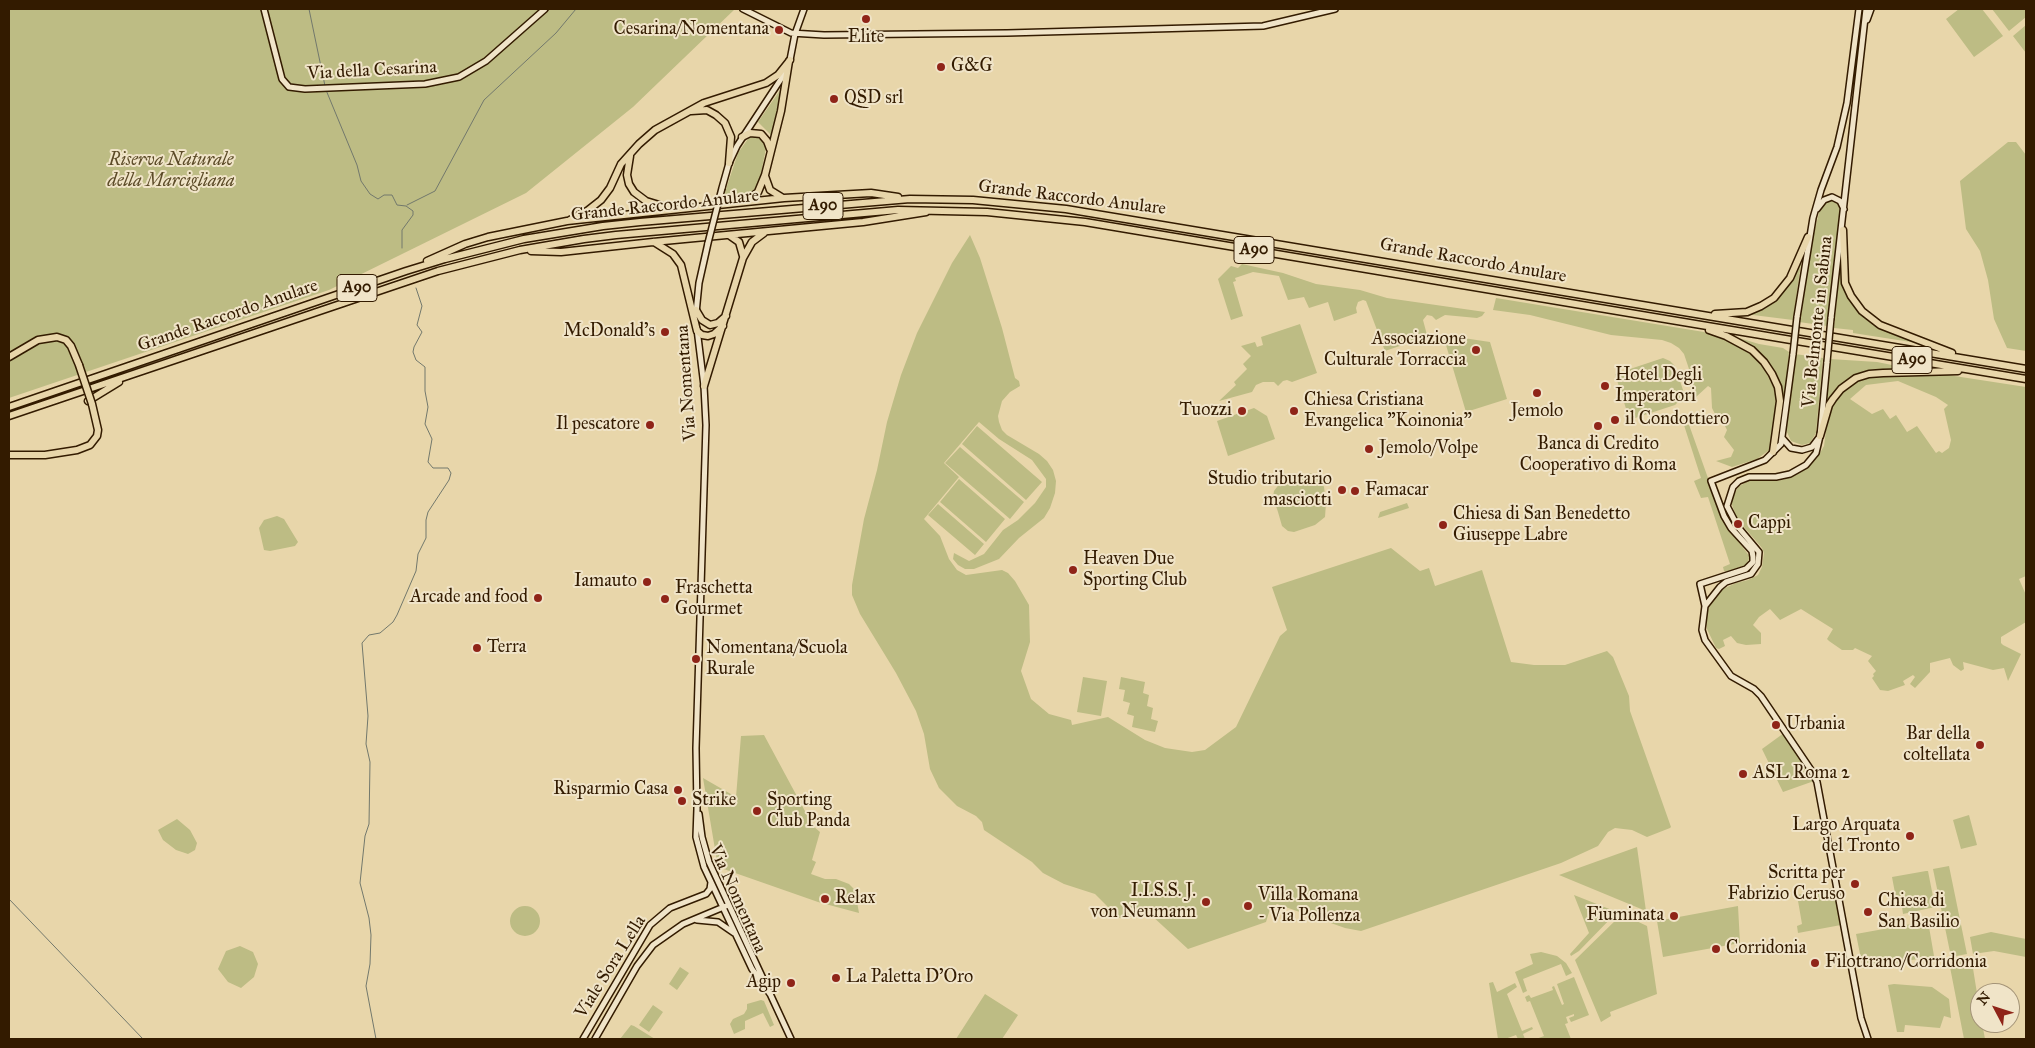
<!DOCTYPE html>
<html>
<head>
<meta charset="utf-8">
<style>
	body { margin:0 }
	#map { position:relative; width:2035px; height:1048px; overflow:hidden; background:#e8d6aa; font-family:"IM FELL Great Primer",serif }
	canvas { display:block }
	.frame { position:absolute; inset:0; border:10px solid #331b00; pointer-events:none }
	.north { position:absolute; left:1970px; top:983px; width:50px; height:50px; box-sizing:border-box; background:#f0e4c8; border:1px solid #a49478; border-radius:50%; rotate:310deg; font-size:14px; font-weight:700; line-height:20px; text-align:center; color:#331b00 }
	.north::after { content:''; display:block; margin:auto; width:18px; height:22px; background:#8f2418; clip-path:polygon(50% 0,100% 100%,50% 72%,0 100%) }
</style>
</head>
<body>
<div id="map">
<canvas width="2035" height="1048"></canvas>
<div class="frame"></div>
<div class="north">N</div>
</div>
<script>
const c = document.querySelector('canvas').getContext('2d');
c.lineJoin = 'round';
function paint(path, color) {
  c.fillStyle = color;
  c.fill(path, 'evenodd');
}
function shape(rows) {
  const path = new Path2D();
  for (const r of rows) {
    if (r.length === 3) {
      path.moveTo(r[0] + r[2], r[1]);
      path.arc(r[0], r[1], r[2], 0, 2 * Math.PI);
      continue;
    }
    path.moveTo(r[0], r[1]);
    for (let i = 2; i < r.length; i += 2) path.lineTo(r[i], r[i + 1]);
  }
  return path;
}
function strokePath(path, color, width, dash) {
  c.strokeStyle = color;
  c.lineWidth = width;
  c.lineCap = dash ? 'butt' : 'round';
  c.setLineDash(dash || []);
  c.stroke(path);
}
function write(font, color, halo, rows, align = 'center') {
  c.font = font + ' "IM FELL Great Primer",serif';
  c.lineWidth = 4;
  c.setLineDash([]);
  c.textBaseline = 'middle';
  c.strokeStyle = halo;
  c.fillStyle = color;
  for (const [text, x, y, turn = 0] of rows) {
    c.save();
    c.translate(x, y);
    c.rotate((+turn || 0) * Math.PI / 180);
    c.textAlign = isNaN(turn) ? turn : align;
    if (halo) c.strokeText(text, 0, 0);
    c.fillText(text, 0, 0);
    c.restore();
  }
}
const green = shape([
	[9,9,735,9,633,107,526,193,329,290,9,398],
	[1959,9,1982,9,2003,36,1974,57,1946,19],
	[1992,9,2026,9,2026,17,2009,31],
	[2026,25,2026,53,2013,36],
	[785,83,772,136,758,122],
	[750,136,761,138,766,148,760,179,756,190,747,197,734,201,722,201,738,153],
	[2008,142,2016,142,2026,155,2026,351,2007,348,1994,319,1988,280,1980,251,1966,229,1960,181],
	[1836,199,1841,208,1827,326,1799,322,1809,253,1821,205,1824,201],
	[970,235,980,258,1002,328,1015,378,1019,381,1020,386,1010,392,1002,401,998,416,999,422,1002,430,1007,435,1039,454,1047,461,1053,470,1056,481,1055,493,1050,508,1044,518,1019,538,999,559,974,569,965,569,958,565,953,559,954,553,969,561,984,554,1003,530,1018,520,1035,503,1046,487,1046,479,1032,460,999,439,979,422,944,463,959,477,924,519,940,536,949,559,957,570,966,575,1002,570,1008,573,1015,581,1029,605,1030,642,1021,671,1031,699,1049,714,1071,720,1072,725,1108,717,1145,740,1165,748,1192,752,1205,750,1236,727,1280,636,1287,630,1272,587,1391,548,1420,571,1429,568,1435,586,1482,570,1511,662,1534,665,1565,665,1607,651,1613,657,1629,696,1630,711,1671,827,1670,828,1647,837,1632,830,1615,828,1608,832,1598,846,1561,863,1361,931,1345,928,1277,904,1270,909,1266,922,1188,949,1151,915,1119,918,1095,894,1064,884,1043,873,1032,862,984,830,982,822,976,816,957,806,939,788,930,769,924,734,916,711,896,673,860,614,852,595,852,585,864,519,877,470,887,422,901,375,917,333,952,263],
	[1802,256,1793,320,1745,314,1781,294,1794,277],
	[1242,264,1283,273,1316,284,1360,290,1387,298,1485,312,1482,316,1477,318,1445,315,1436,320,1432,316,1427,315,1423,320,1427,335,1426,337,1385,351,1366,301,1363,300,1358,302,1356,308,1357,313,1334,321,1328,302,1309,308,1304,297,1288,300,1279,276,1253,272,1235,278,1236,281,1233,282,1243,316,1231,320,1218,279,1231,266,1238,268],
	[1840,267,1843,284,1857,309,1917,343,1853,333,1853,330,1834,328],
	[1496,298,1704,332,1736,343,1761,363,1774,388,1777,405,1772,448,1757,459,1732,467,1716,461,1731,457,1734,450,1724,437,1727,430,1725,426,1716,416,1712,408,1711,388,1708,386,1696,397,1693,395,1688,380,1692,378,1684,354,1679,348,1671,343,1662,340,1611,335,1530,315,1493,310],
	[1300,324,1317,373,1292,382,1287,380,1283,381,1278,386,1274,382,1263,382,1256,385,1252,392,1219,401,1236,385,1234,382,1247,369,1243,364,1251,356,1241,346,1255,342,1257,347,1263,345,1261,337],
	[1443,335,1490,342,1507,399,1466,412],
	[1739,338,1759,344,1783,348,1789,352,1784,401,1777,380,1738,339],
	[1795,354,1823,358,1816,433,1810,443,1802,445,1791,441,1786,430],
	[1663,358,1670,361,1675,366,1683,390,1682,398,1675,405,1632,419,1629,418,1615,374],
	[1830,359,1877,362,1907,368,1875,370,1853,376,1839,387,1828,401,1824,411],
	[1935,373,2026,387,2026,576,2019,579,2026,595,2026,622,2001,637,2001,643,2003,645,2021,654,2008,681,2004,668,1993,670,1963,662,1964,669,1961,671,1953,665,1950,658,1930,663,1930,672,1915,688,1910,684,1915,677,1913,675,1903,681,1905,685,1888,691,1880,690,1872,678,1874,676,1873,674,1876,671,1868,661,1872,656,1855,648,1853,650,1842,650,1829,641,1827,639,1833,629,1801,609,1780,620,1770,609,1759,617,1753,625,1761,633,1761,644,1746,645,1737,643,1731,636,1723,640,1725,646,1719,649,1716,648,1707,629,1706,619,1709,607,1723,589,1736,583,1748,580,1758,575,1762,567,1764,553,1762,548,1737,519,1731,502,1738,487,1750,480,1777,481,1786,479,1808,467,1817,458,1824,446,1828,415,1833,403,1838,395,1853,382,1873,375],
	[1898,381,1936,397,1948,405,1944,409,1951,440,1949,448,1942,453,1939,451,1936,453,1917,426,1907,432,1896,415,1890,419,1883,409,1872,414,1850,399,1866,385],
	[1254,408,1267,416,1275,439,1228,456,1217,421],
	[1687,419,1719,509,1727,526,1750,557,1746,565,1727,572,1724,571,1723,567,1730,564,1708,497,1701,498,1694,481,1701,478,1683,422],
	[977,426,1042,482,1026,500,962,444],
	[960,447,1024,502,1010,519,945,463],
	[1310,473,1319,477,1324,487,1326,503,1325,517,1315,525,1294,532,1288,531,1282,526,1278,512,1273,497,1274,491,1280,483],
	[959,479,1005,519,986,542,940,502],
	[1407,503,1409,508,1378,518,1380,512],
	[938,504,984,544,975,555,928,515],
	[277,516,284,519,298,542,295,546,270,551,264,550,259,528,264,520],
	[1083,677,1107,681,1101,716,1077,712],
	[1121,677,1145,682,1143,693,1149,695,1147,706,1153,708,1151,719,1158,721,1155,732,1132,727,1134,716,1127,714,1130,703,1123,701,1125,690,1119,689],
	[1784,733,1809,770,1814,781,1783,792,1762,749],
	[764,735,813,826,820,832,812,860,816,862,811,874,825,879,836,879,849,884,855,890,859,913,818,902,718,867,703,778,736,797,741,736],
	[1969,815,1977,845,1961,849,1953,820],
	[177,819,190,830,197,843,195,850,188,854,176,850,163,840,158,830],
	[1637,847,1646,911,1559,875],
	[1949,866,1967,954,1951,957,1933,869],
	[1926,871,1928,871,1935,907,1903,914,1901,900,1893,901,1892,894,1895,893,1892,877],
	[1833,888,1841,925,1798,933,1797,926,1802,924,1797,895],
	[1574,895,1617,912,1579,951,1571,956,1570,954,1589,933],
	[525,921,15],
	[1738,906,1740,943,1663,957,1657,921],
	[1621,915,1625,916,1624,920,1628,921,1628,917,1647,926,1657,994,1610,1012,1611,1016,1601,1022,1575,960],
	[1928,921,1934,956,1863,969,1856,934],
	[1991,932,2026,939,2026,957,1994,951,1973,954,1970,937],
	[240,946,253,952,258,964,254,977,241,988,228,982,218,969,226,951],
	[1541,952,1557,956,1566,963,1572,973,1566,976,1561,964,1523,979,1527,991,1523,993,1515,972,1533,964,1530,954],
	[1971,956,1980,1012,1980,1023,1982,1023,1985,1039,1964,1039,1949,962],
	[680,967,689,973,677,990,669,984],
	[1574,977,1589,1015,1571,1022,1569,1018,1574,1016,1574,1014,1566,1017,1568,1023,1565,1024,1571,1039,1536,1039,1544,1036,1530,1001,1527,1002,1525,997,1529,995,1531,998,1553,990,1552,987,1554,986,1562,1005,1564,1004,1557,984],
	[1493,982,1497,992,1515,983,1517,987,1507,994,1522,1031,1532,1027,1533,1029,1523,1034,1525,1039,1518,1039,1516,1035,1505,1039,1498,1039,1489,983],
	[1894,984,1932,987,1949,999,1951,1018,1944,1016,1940,1028,1905,1025,1904,1032,1897,1032,1888,985],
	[985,994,1018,1015,1002,1039,956,1039],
	[761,1000,764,1001,774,1025,770,1027,763,1013,745,1021,745,1029,734,1034,730,1024,733,1019,744,1014,747,1009,747,1004],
	[653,1005,663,1012,649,1032,639,1025],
	[631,1025,634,1026,655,1039,620,1039]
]);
const stream = shape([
	[309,9,325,86],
	[326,90,357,165,361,181,370,194,378,199,384,195,392,195,397,205,406,206,413,211,413,215,402,230,402,248],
	[407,205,435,191,484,100,556,33,576,9],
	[9,899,143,1039],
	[376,1039,366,986,370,964,371,935,369,918,360,883,365,836,369,824,370,762,366,744,368,716,362,643,369,635,380,633,393,622,397,615,416,571,418,554,426,538,426,520,428,512,449,480,451,473,448,468,433,468,428,462,432,439,425,424,428,407,425,391,425,367,416,360,413,352,414,347,422,332,417,325,422,306,416,288]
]);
const secondary = shape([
	[264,9,282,79,289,87,305,89,425,84,459,77,486,61,545,9],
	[743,9,791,33,824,35,1007,33,1263,26,1335,9],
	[1867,20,1871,9],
	[722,188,729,163,737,146,781,79,790,60,795,34,804,9],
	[1817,209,1824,200,1832,197,1840,201,1844,209],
	[696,313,699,283,708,243],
	[1797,317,1813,218,1821,190,1837,147,1847,103,1859,9],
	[1831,318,1866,9],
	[697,329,704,386,706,425,696,748,697,809,696,837,704,867,752,969,770,994],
	[1793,354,1781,444,1765,460,1711,481,1724,516,1731,528,1752,551,1753,557,1753,562,1746,569,1700,584,1705,606,1702,630,1705,640,1731,676,1754,689,1761,696,1811,770,1817,782,1861,1018,1868,1039],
	[1783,439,1791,448,1802,450,1812,447,1818,439],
	[1705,606,1720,587,1726,582,1751,574,1758,564,1759,552,1738,527,1727,506,1733,487,1739,481,1749,477,1776,477,1790,474,1806,465,1816,453,1820,436,1827,362],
	[699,814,702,837,709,862,791,1039],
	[697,920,718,922,734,933],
	[583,1039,650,925,670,908,706,894,710,889,711,882],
	[595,1039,637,966,653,945,683,924,726,906]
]);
const highway = shape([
	[691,111,707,110,716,115,725,123,731,137,729,163],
	[742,137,750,133,761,134,767,141,770,149],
	[630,156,627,175,629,184,634,192,646,201,669,208],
	[765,176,770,190,783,198],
	[746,201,758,192,765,175,781,111,789,61],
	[570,220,587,211,601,200,610,188,621,164,639,144,655,130,704,103,766,83,778,75,790,60],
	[1843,230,1845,283,1851,296,1862,311,1880,325,1952,353],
	[729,235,739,242,743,256],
	[654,242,673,254,681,265,697,331,702,335,708,336,714,334,723,326],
	[531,251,561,252,653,242,863,222,926,212],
	[427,261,465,244,488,237,567,221,784,198,871,193,898,197],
	[696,310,702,320,710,325,718,323,726,316],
	[1715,314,1747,312,1761,306,1774,298,1790,278,1808,237],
	[1709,330,1726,336,1752,350,1764,362,1772,374,1778,387,1780,401,1773,452],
	[1798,331,2026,369],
	[1797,341,2026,379],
	[9,357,38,340,57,337,66,340,71,346,79,365],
	[704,386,743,258,752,242,764,233],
	[88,401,119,382],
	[9,407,406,271,445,259,524,239,603,226,640,222,910,199,973,200,1066,209,1792,330],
	[9,416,438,271,520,250,584,239,616,235,898,210,987,212,1085,222,1791,340],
	[1820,436,1829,405,1833,399,1841,389,1856,378,1869,374,1883,373,1958,371],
	[9,455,45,455,77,450,90,445,97,436,98,430,92,404]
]);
const secondaryBridge = shape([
	[708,243,722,188],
	[1793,354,1797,317],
	[1827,362,1831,318]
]);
const highwayBridge = shape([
	[79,365,92,404]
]);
const markers = [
	[866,19,5,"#8f2418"],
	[779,30,5,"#8f2418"],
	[941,67,5,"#8f2418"],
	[834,99,5,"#8f2418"],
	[665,332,5,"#8f2418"],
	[1476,350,5,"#8f2418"],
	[1605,386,5,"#8f2418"],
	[1537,393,5,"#8f2418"],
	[1242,411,5,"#8f2418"],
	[1294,411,5,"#8f2418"],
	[1615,420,5,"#8f2418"],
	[650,425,5,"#8f2418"],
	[1598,426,5,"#8f2418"],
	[1369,449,5,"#8f2418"],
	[1342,490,5,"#8f2418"],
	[1355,491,5,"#8f2418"],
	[1738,524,5,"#8f2418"],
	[1443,525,5,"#8f2418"],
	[1073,570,5,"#8f2418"],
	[647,582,5,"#8f2418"],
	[538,598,5,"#8f2418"],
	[665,599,5,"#8f2418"],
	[477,648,5,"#8f2418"],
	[696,659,5,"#8f2418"],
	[1776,725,5,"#8f2418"],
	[1980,745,5,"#8f2418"],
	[1743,774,5,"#8f2418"],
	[678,790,5,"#8f2418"],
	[682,801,5,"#8f2418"],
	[757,811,5,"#8f2418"],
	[1910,836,5,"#8f2418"],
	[1855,884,5,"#8f2418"],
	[825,899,5,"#8f2418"],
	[1206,902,5,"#8f2418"],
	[1248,906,5,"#8f2418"],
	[1868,912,5,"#8f2418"],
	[1674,916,5,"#8f2418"],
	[1716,949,5,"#8f2418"],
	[1815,963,5,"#8f2418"],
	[836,978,5,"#8f2418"],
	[791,983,5,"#8f2418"]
];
const shields = [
	[823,206,40],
	[1254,250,40],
	[357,288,40],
	[1912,360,40]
];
const shieldNames = [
	["A90",823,206],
	["A90",1254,250],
	["A90",357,288],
	["A90",1912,360]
];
const poiNames = [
	["Cesarina/Nomentana",769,30,"right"],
	["Elite",866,38,"center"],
	["G&G",951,67],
	["QSD srl",844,99],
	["McDonald's",655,332,"right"],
	["Associazione",1466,340,"right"],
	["Culturale Torraccia",1466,361,"right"],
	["Hotel Degli",1615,376],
	["Imperatori",1615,397],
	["Chiesa Cristiana",1304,401],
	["Evangelica \"Koinonia\"",1304,422],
	["Tuozzi",1232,411,"right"],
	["Jemolo",1537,412,"center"],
	["il Condottiero",1625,420],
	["Il pescatore",640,425,"right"],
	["Banca di Credito",1598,445,"center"],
	["Cooperativo di Roma",1598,466,"center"],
	["Jemolo/Volpe",1379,449],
	["Studio tributario",1332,480,"right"],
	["masciotti",1332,501,"right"],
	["Famacar",1365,491],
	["Chiesa di San Benedetto",1453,515],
	["Giuseppe Labre",1453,536],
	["Cappi",1748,524],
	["Heaven Due",1083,560],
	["Sporting Club",1083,581],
	["Iamauto",637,582,"right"],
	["Fraschetta",675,589],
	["Gourmet",675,610],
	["Arcade and food",528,598,"right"],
	["Terra",487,648],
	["Nomentana/Scuola",706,649],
	["Rurale",706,670],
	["Urbania",1786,725],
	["Bar della",1970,735,"right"],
	["coltellata",1970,756,"right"],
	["ASL Roma 2",1753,774],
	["Risparmio Casa",668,790,"right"],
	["Strike",692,801],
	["Sporting",767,801],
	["Club Panda",767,822],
	["Largo Arquata",1900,826,"right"],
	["del Tronto",1900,847,"right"],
	["Scritta per",1845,874,"right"],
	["Fabrizio Ceruso",1845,895,"right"],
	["I.I.S.S. J.",1196,892,"right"],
	["von Neumann",1196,913,"right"],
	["Villa Romana",1258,896],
	["- Via Pollenza",1258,917],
	["Relax",835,899],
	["Chiesa di",1878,902],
	["San Basilio",1878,923],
	["Fiuminata",1664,916,"right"],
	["Corridonia",1726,949],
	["Filottrano/Corridonia",1825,963],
	["La Paletta D'Oro",846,978],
	["Agip",781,983,"right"]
];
const streetNames = [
	["Via della Cesarina",372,71,-3],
	["Grande Raccordo Anulare",1072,198,7],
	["Grande Raccordo Anulare",665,206,-6],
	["Grande Raccordo Anulare",1473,261,10],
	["Grande Raccordo Anulare",228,316,-19],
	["Via Belmonte in Sabina",1818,322,-84],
	["Via Nomentana",687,383,-94],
	["Via Nomentana",737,899,66],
	["Viale Sora Lella",611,967,-58]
];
const parkNames = [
	["Riserva Naturale",171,161],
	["della Marcigliana",171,182]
];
paint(green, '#bdbc84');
strokePath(stream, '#72786c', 1);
strokePath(secondary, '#331b00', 8);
strokePath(highway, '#331b00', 9);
strokePath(secondary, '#f0e4c8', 5);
strokePath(highway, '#e8d6aa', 6);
strokePath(secondaryBridge, '#331b00', 8, []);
strokePath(highwayBridge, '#331b00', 9, []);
strokePath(secondaryBridge, '#f0e4c8', 5);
strokePath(highwayBridge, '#e8d6aa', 6);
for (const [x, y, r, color] of markers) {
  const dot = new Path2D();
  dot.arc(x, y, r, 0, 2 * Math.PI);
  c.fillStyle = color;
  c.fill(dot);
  strokePath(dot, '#f0e4c8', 2);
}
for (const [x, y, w] of shields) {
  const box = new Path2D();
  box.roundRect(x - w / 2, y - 13.5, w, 27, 4);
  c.fillStyle = '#f0e4c8';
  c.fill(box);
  strokePath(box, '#331b00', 1);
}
write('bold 16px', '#331b00', null, shieldNames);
write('18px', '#331b00', '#f0e4c8', poiNames, 'left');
write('18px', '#331b00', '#f0e4c8', streetNames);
write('italic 18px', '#5c4b28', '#f0e4c8', parkNames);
</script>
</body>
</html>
